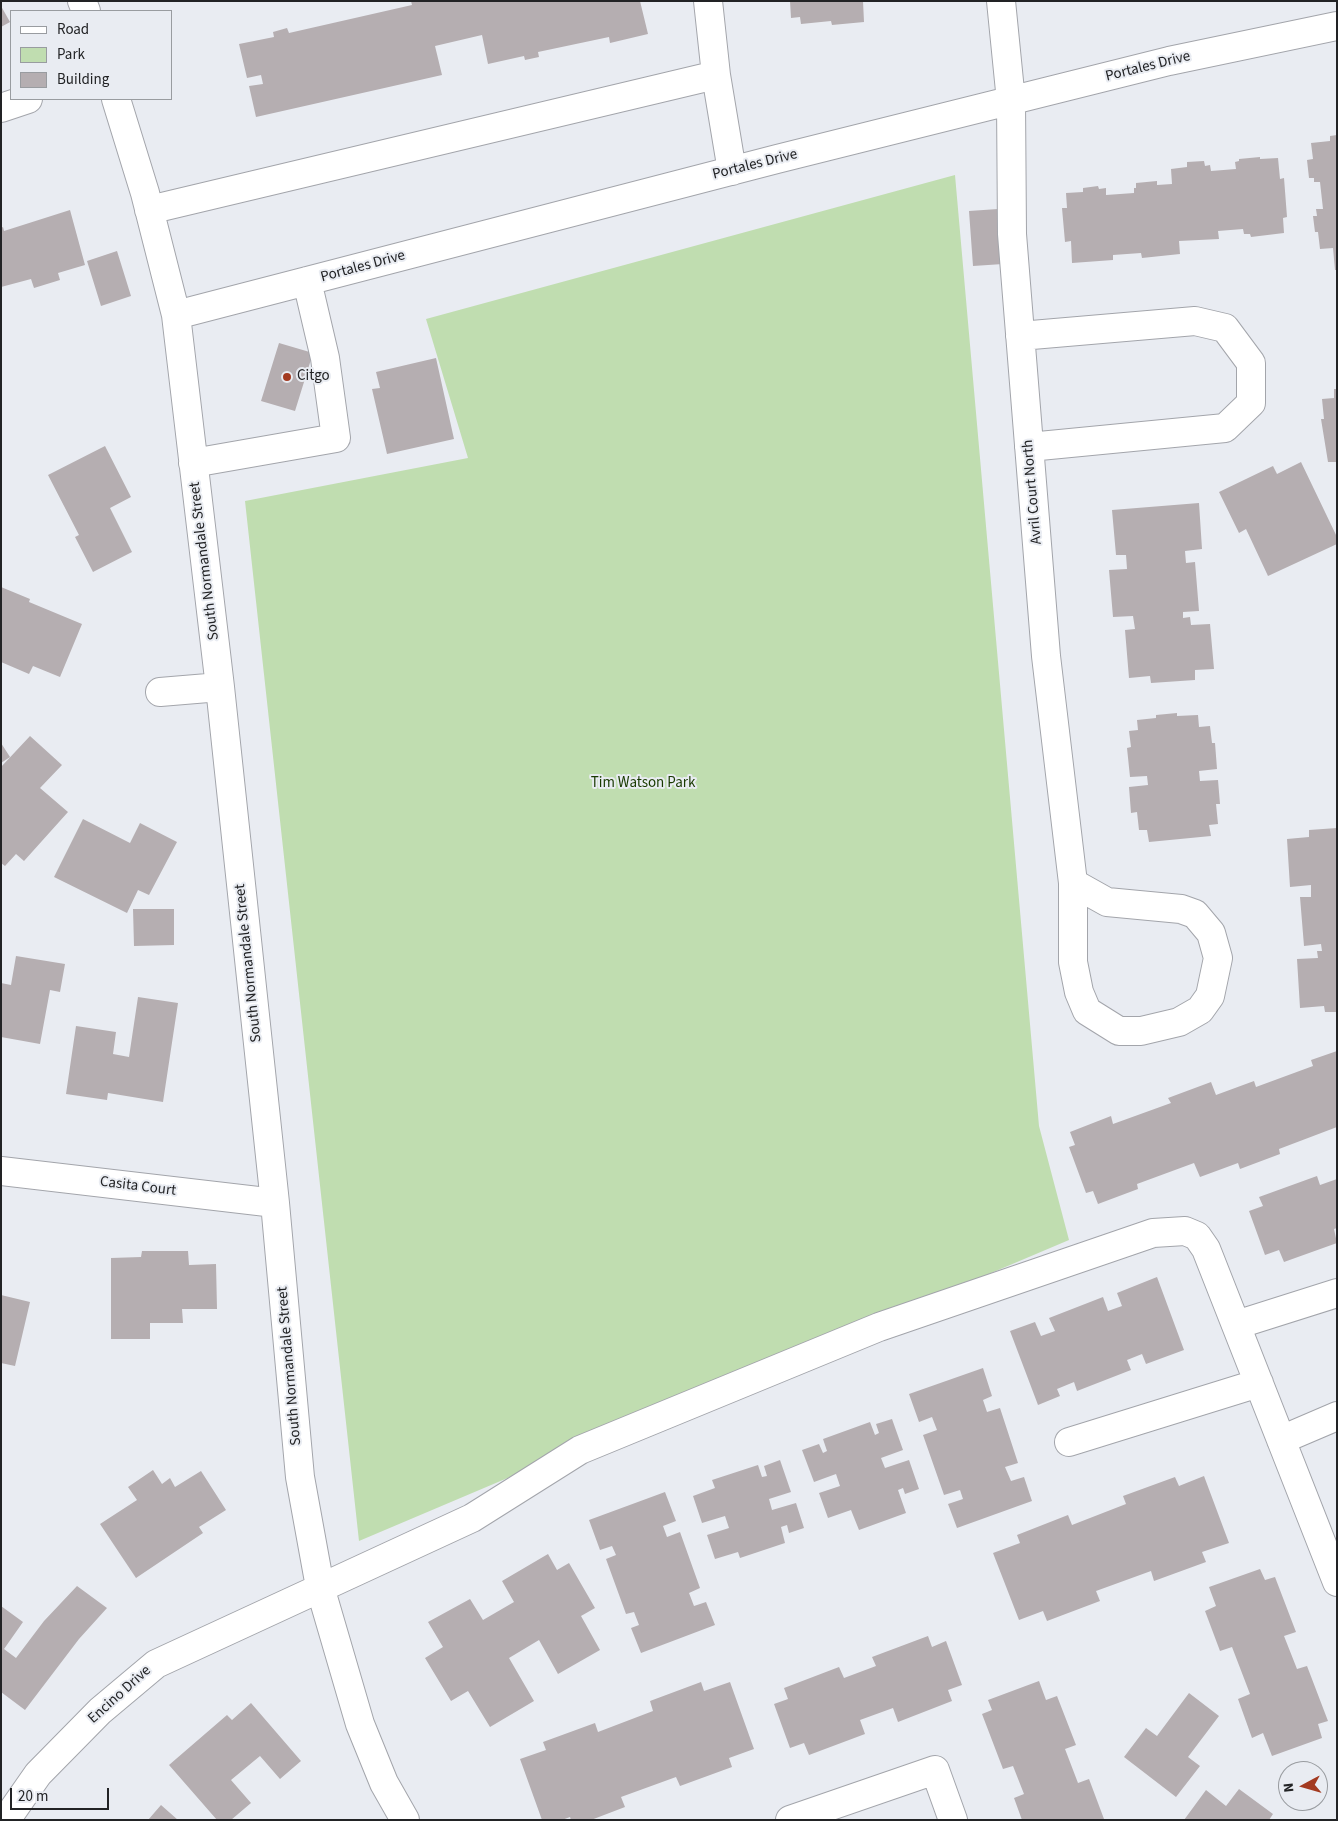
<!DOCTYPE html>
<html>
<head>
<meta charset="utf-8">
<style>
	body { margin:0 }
	#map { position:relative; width:1338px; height:1821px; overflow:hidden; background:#e9ecf2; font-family:"Source Sans 3",sans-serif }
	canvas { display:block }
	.frame { position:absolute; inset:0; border:2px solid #222325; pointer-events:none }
	.legend { position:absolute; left:10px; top:10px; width:162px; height:90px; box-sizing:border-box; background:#e9ecf2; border:1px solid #999ca0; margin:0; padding:6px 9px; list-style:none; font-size:15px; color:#222325 }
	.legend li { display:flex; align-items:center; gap:10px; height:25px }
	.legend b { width:25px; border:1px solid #999ca0 }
	.north { position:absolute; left:1278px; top:1761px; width:50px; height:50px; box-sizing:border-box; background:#e9ecf2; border:1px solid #999ca0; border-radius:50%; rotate:264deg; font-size:14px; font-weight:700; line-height:20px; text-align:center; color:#222325 }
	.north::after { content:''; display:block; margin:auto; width:18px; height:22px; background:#a33a20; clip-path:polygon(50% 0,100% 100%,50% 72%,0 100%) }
	.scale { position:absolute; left:10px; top:1788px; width:99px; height:22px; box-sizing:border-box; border:2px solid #222325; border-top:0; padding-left:6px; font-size:15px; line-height:18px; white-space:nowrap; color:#222325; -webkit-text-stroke:4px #e9ecf2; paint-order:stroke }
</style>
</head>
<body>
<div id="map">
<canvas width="1338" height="1821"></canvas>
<div class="frame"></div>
<ul class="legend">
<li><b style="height:6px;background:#fff"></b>Road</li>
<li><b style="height:14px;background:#c0ddb0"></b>Park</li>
<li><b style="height:14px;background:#b5aeb1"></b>Building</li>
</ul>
<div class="north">N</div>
<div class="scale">20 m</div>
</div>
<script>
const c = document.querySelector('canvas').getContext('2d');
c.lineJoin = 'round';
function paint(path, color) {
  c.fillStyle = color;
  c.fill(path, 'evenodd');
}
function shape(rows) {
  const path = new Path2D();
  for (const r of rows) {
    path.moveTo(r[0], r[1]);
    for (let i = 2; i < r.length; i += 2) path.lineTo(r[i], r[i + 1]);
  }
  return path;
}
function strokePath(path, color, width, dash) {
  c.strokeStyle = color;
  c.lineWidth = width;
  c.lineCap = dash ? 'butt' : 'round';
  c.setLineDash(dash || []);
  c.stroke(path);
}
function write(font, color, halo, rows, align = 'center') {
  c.font = font + ' "Source Sans 3",sans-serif';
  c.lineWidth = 4;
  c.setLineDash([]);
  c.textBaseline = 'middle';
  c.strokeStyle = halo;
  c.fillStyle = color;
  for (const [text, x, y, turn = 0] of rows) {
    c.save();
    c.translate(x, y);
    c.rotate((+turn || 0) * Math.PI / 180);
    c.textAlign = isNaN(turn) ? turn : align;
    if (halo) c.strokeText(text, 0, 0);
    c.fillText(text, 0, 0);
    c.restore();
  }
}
const green = shape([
	[955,175,1039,1126,1069,1240,359,1541,245,501,468,458,426,319]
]);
const building = shape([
	[411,1,640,1,648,34,610,43,609,37,538,52,539,57,525,60,524,56,488,64,482,35,435,46,442,75,256,117,249,86,263,84,261,75,247,78,239,44,274,37,273,32,287,28,289,33,412,5],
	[790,1,863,1,864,22,832,25,831,21,801,24,800,17,791,18],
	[1,6,10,22,1,27],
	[1337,135,1337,270,1335,270,1333,248,1320,249,1318,232,1315,232,1313,216,1317,216,1316,209,1323,209,1320,182,1314,182,1314,178,1309,178,1307,160,1313,159,1311,143,1330,141,1330,136],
	[1260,157,1260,159,1278,158,1280,179,1284,178,1287,217,1283,218,1284,233,1251,237,1250,234,1244,234,1243,229,1218,231,1219,239,1179,241,1180,254,1142,258,1141,253,1113,255,1113,260,1072,263,1071,241,1065,242,1062,208,1067,208,1066,193,1083,192,1083,188,1098,186,1099,189,1106,188,1106,195,1134,193,1134,188,1136,188,1136,183,1157,181,1157,185,1172,184,1171,169,1187,167,1187,162,1204,161,1205,166,1210,165,1211,171,1236,169,1235,162,1239,161,1239,159],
	[998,209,1003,264,973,266,969,211],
	[70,210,85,265,58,273,60,280,34,288,31,279,1,287,1,228,3,227,4,231],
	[117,251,131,296,101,306,87,261],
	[279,343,313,353,295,411,261,401],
	[436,358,454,439,387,454,372,389,380,388,376,372],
	[1334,389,1337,389,1337,462,1328,462,1321,419,1324,419,1322,399,1334,398],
	[105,446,131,497,110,508,132,552,93,572,75,537,79,535,48,475],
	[1301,462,1337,537,1337,544,1268,576,1246,529,1239,533,1219,492,1273,466,1277,474],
	[1199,503,1202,549,1185,551,1186,563,1195,562,1199,611,1183,612,1183,618,1190,617,1191,625,1210,624,1214,669,1195,670,1195,680,1151,683,1150,676,1129,678,1125,630,1135,629,1133,616,1113,617,1109,570,1127,569,1126,555,1116,555,1112,510],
	[1,587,30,599,29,602,82,624,60,677,33,666,29,674,1,662],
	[1177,713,1177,716,1198,715,1199,727,1210,726,1212,743,1215,743,1217,769,1199,771,1200,781,1218,780,1220,804,1216,804,1218,824,1209,825,1211,836,1149,842,1147,830,1139,830,1137,812,1131,813,1129,787,1148,785,1147,776,1130,777,1127,748,1131,747,1129,731,1138,730,1137,720,1156,718,1156,715],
	[30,736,62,765,40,788,68,812,24,861,16,854,5,866,1,863,1,767],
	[1,743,10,757,1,763],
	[83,819,130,843,140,823,177,842,149,895,138,890,127,913,54,877],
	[1337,828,1337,1012,1325,1012,1324,1006,1300,1008,1297,959,1318,958,1317,951,1322,951,1321,944,1304,946,1300,897,1311,897,1311,885,1290,887,1287,839,1309,837,1309,830],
	[133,909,174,909,174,945,134,946],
	[16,956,65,964,60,992,50,990,40,1044,1,1037,1,983,11,985],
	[138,997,178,1003,163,1102,108,1093,107,1100,66,1094,76,1026,116,1032,113,1054,129,1057],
	[1337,1051,1337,1127,1279,1149,1280,1154,1240,1169,1238,1163,1200,1177,1194,1163,1137,1184,1138,1189,1098,1204,1093,1191,1086,1193,1069,1147,1075,1145,1070,1132,1111,1116,1113,1124,1171,1103,1168,1098,1211,1082,1216,1095,1254,1081,1256,1087,1313,1066,1311,1060],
	[1317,1176,1320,1185,1337,1179,1337,1228,1334,1229,1337,1243,1284,1262,1279,1250,1265,1255,1249,1211,1263,1206,1259,1197],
	[142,1251,188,1251,189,1265,216,1264,217,1309,182,1309,183,1323,150,1323,150,1339,111,1339,111,1258,141,1257],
	[1157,1277,1184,1350,1146,1364,1142,1354,1127,1360,1131,1370,1077,1391,1074,1382,1057,1389,1060,1396,1038,1405,1010,1331,1035,1322,1041,1336,1055,1331,1049,1318,1103,1297,1108,1311,1122,1306,1117,1293],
	[1,1295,30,1302,15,1366,1,1363],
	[983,1368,992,1396,983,1400,987,1412,1000,1408,1018,1463,1005,1467,1011,1481,1024,1477,1032,1501,957,1528,948,1504,963,1499,960,1490,944,1495,923,1435,937,1430,932,1417,919,1422,909,1394],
	[892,1419,903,1450,881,1458,885,1468,909,1460,919,1489,905,1494,903,1488,898,1490,906,1513,859,1530,851,1510,828,1518,819,1493,840,1486,836,1474,814,1482,802,1450,819,1444,823,1453,827,1451,823,1439,870,1422,875,1435,879,1433,876,1424],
	[780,1460,791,1492,769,1499,772,1510,796,1503,804,1528,789,1533,787,1525,781,1527,785,1543,740,1558,738,1552,715,1559,707,1535,729,1528,725,1516,702,1523,693,1496,715,1488,712,1480,758,1465,762,1477,767,1476,764,1466],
	[153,1470,162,1484,170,1478,175,1487,201,1471,226,1510,199,1527,203,1533,136,1578,100,1524,137,1500,128,1487],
	[1204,1476,1229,1543,1202,1552,1206,1562,1154,1581,1151,1571,1096,1591,1100,1601,1047,1621,1043,1611,1019,1620,993,1553,1020,1543,1017,1535,1068,1515,1072,1525,1126,1504,1123,1496,1175,1477,1179,1486],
	[665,1492,676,1521,663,1526,667,1537,680,1532,700,1588,689,1593,694,1606,706,1602,715,1625,641,1653,631,1628,639,1625,634,1612,626,1614,606,1559,616,1555,612,1546,600,1550,589,1520],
	[548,1554,557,1570,569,1563,595,1608,581,1616,600,1650,558,1674,539,1640,509,1658,534,1701,490,1727,468,1691,451,1701,425,1658,443,1647,428,1622,470,1599,483,1620,514,1602,502,1581],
	[1260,1569,1265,1580,1275,1577,1296,1632,1284,1636,1297,1669,1307,1666,1328,1721,1318,1724,1322,1738,1272,1756,1263,1733,1252,1738,1238,1699,1250,1694,1232,1647,1220,1651,1205,1611,1216,1606,1209,1587],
	[77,1586,107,1608,79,1639,25,1710,1,1692,1,1606,23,1622,4,1649,16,1658,44,1621],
	[928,1636,932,1647,946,1641,962,1685,948,1690,952,1701,898,1722,893,1708,860,1720,865,1734,809,1755,804,1743,790,1748,774,1704,788,1699,784,1688,839,1667,844,1678,876,1666,872,1657],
	[1039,1681,1046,1700,1057,1696,1076,1745,1065,1749,1078,1783,1089,1779,1104,1819,1022,1820,1014,1798,1024,1794,1013,1766,1003,1769,982,1714,992,1710,988,1700],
	[701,1682,704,1691,730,1682,754,1749,729,1758,732,1767,680,1786,676,1777,621,1797,625,1807,591,1820,571,1820,570,1817,562,1820,542,1820,520,1759,546,1750,543,1742,595,1723,598,1732,653,1711,650,1701],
	[1189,1693,1219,1716,1188,1757,1200,1766,1176,1797,1124,1757,1146,1728,1157,1736],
	[251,1703,301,1761,280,1779,260,1756,231,1780,251,1803,231,1820,217,1820,169,1765,227,1715,232,1720],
	[1239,1789,1273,1814,1269,1820,1184,1820,1206,1790,1226,1806],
	[161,1805,178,1820,148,1820]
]);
const minor = shape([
	[82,1,86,11],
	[708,1,716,75],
	[1001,1,1011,101,1012,234,1046,656,1073,883],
	[116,99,145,193,176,315,220,687,275,1203,300,1477,320,1587,360,1724,384,1783,405,1820],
	[1,108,28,99],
	[149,210,716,75,732,171],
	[176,315,777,159,1169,61,1337,26],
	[1020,336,1195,321,1225,328,1251,363,1251,403,1225,428,1029,447],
	[193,463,336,438,325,358,307,281],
	[160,692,220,687],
	[1073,883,1107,902,1181,909,1195,914,1211,933,1218,958,1210,996,1200,1010,1179,1022,1141,1031,1119,1031,1087,1011,1079,992,1073,962,1073,883],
	[1,1171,275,1203],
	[1236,1325,1337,1293],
	[1281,1440,1337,1416],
	[1069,1442,1259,1383],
	[6,1820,38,1774,100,1711,156,1664,472,1518,580,1450,879,1327,1153,1233,1185,1231,1197,1236,1206,1249,1337,1582],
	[790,1820,935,1770,953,1820]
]);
const markers = [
	[287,377,5,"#a33a20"]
];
const streetNames = [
	["Portales Drive",1148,67,-14],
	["Portales Drive",755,165,-14],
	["Portales Drive",363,267,-15],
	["Avril Court North",1033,492,-95],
	["South Normandale Street",205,561,-97],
	["South Normandale Street",249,963,-96],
	["Casita Court",138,1187,7],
	["South Normandale Street",290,1366,-95],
	["Encino Drive",120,1695,-42]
];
const poiNames = [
	["Citgo",297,377]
];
const parkNames = [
	["Tim Watson Park",643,784]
];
paint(green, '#c0ddb0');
paint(building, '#b5aeb1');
strokePath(minor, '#a3a5ab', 30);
strokePath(minor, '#fff', 28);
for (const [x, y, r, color] of markers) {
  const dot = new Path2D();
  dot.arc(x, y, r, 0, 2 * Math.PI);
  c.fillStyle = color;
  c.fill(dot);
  strokePath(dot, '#e9ecf2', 2);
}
write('15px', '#222325', '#e9ecf2', streetNames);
write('15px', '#222325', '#e9ecf2', poiNames, 'left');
write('15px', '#193a00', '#e9ecf2', parkNames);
</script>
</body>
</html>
